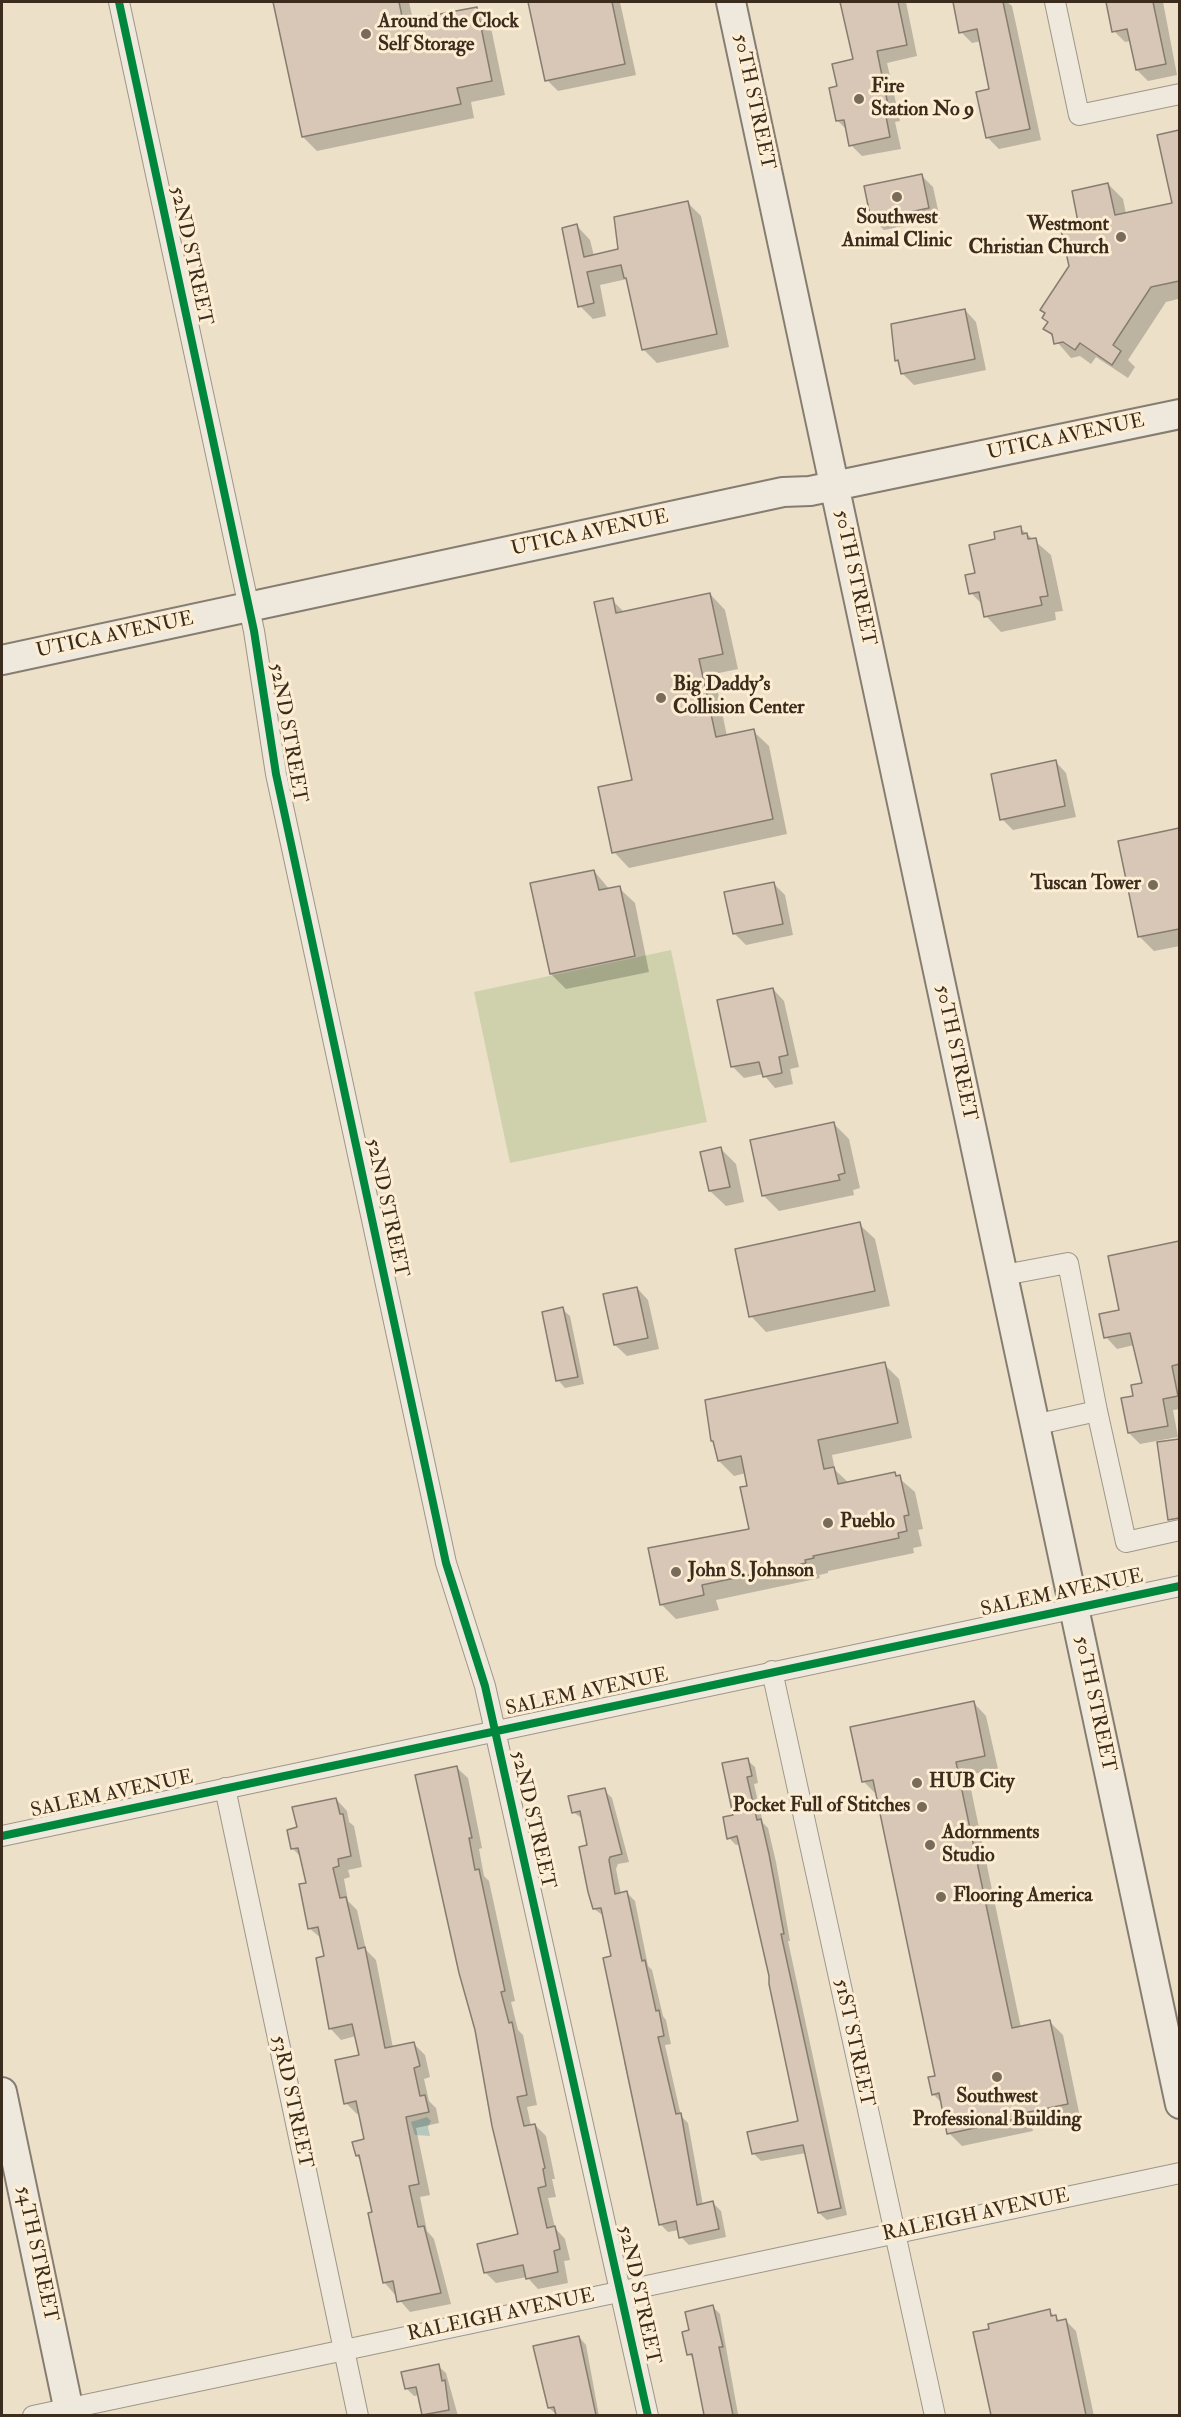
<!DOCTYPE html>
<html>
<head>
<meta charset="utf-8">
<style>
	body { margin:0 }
	#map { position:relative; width:1181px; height:2417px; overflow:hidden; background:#ece0c9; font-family:"IM FELL Double Pica",serif }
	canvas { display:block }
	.frame { position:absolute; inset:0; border:3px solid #3b2c1e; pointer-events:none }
</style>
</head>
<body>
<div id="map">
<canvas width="1181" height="2417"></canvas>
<div class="frame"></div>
</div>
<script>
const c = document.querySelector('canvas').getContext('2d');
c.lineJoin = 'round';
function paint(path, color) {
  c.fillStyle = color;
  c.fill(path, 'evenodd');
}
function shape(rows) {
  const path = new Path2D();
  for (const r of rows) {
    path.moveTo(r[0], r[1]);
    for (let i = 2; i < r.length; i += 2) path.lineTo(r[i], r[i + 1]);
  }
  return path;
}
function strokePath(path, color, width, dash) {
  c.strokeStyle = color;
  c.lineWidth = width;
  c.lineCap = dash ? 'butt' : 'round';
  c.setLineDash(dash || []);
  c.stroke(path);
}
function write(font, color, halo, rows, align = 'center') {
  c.font = font + ' "IM FELL Double Pica",serif';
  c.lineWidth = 6;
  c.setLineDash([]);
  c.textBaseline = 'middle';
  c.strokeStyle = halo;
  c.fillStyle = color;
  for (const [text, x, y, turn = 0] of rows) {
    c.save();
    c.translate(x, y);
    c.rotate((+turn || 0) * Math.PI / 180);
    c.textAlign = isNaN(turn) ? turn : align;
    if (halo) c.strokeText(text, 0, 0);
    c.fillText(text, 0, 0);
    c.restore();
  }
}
const green = shape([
	[671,950,707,1122,510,1163,474,992]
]);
const water = shape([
	[427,2117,431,2121,428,2127,430,2136,415,2135,411,2122]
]);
const shadow = shape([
	[274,2,409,2,413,20,476,8,490,23,505,95,471,102,474,118,317,151,303,137],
	[530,2,620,2,636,75,558,91,547,80],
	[842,2,906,2,917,56,887,63,900,121,895,122,901,149,862,156,851,145,848,131,838,121,838,88,854,60],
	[963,2,1007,2,1012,6,1041,140,999,149,988,138,991,90,981,41,972,43,961,32],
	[1107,2,1163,2,1177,75,1148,81,1137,70,1131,41,1125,42,1114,31],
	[1180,132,1180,308,1178,299,1166,302,1128,360,1135,367,1128,378,1096,357,1091,364,1080,356,1071,358,1045,328,1071,266,1080,224,1108,184,1123,199,1126,214,1174,204,1159,136],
	[921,175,933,187,940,219,884,230,873,219],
	[688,203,701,216,729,347,657,363,643,349,627,279,600,285,606,316,593,319,580,306,577,226,590,240,594,256,619,251],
	[965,310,976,322,986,370,914,385,902,373,897,360],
	[1020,528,1051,555,1063,611,1055,612,1056,620,1001,632,986,616,984,606,971,593,977,574,997,541],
	[710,594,725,610,738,669,714,674,727,736,753,731,769,746,787,834,629,868,614,852,633,781,612,600,625,613],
	[1055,761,1066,773,1076,817,1013,830,1002,819],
	[1180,830,1180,946,1154,951,1140,937,1120,842],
	[594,871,610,890,619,888,635,903,649,972,566,989,551,974],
	[773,883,785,895,793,935,746,945,734,933],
	[773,989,784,1001,799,1067,790,1069,793,1084,775,1088,763,1074,744,1078,733,1067,719,1001],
	[834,1124,849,1139,860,1188,853,1190,854,1195,779,1211,763,1195],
	[721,1149,736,1164,744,1202,726,1206,710,1191],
	[859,1224,875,1239,890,1306,766,1332,751,1316],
	[1176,1243,1180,1247,1180,1409,1173,1410,1178,1437,1140,1444,1129,1433,1135,1397,1144,1384,1134,1345,1117,1349,1106,1337,1121,1311],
	[637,1288,648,1300,659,1349,627,1356,615,1345],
	[562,1309,570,1316,584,1384,565,1388,558,1380],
	[884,1364,899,1379,912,1438,832,1455,835,1470,849,1483,894,1474,915,1492,923,1529,918,1530,922,1546,913,1548,914,1553,828,1571,828,1573,819,1575,820,1578,716,1600,719,1610,676,1619,661,1604,751,1530,746,1473,734,1476,719,1461],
	[1180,1440,1180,1520,1168,1508,1159,1443],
	[973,1702,986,1716,998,1769,968,1775,1021,2028,1050,2022,1063,2035,1080,2117,1032,2127,1033,2131,962,2146,949,2133,942,2103,933,2094,937,2077,877,1795,863,1781],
	[747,1760,755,1767,758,1783,754,1784,763,1823,768,1828,776,1862,790,1941,788,1941,847,2215,827,2220,819,2213,806,2153,761,2161,753,2153,800,2122,741,1844,736,1845,729,1838],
	[457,1768,468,1778,482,1848,479,1849,484,1876,489,1881,515,2001,511,2002,518,2030,523,2035,537,2105,527,2107,531,2126,535,2125,546,2136,555,2179,552,2179,556,2197,548,2198,555,2228,565,2239,570,2260,564,2261,568,2283,538,2289,527,2277,496,2283,485,2272,520,2235,484,2082,486,2082],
	[604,1790,612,1798,629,1862,618,1864,616,1869,621,1894,627,1893,635,1901,648,1966,652,1970,663,2016,666,2020,671,2044,665,2045,681,2116,688,2123,703,2205,713,2203,721,2211,726,2237,689,2245,681,2237,679,2230,668,2232,660,2224,624,2062,626,2061,613,1957,604,1916,594,1909,589,1847,583,1819,573,1812],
	[336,1799,347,1811,349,1822,354,1826,362,1867,348,1870,350,1877,344,1879,348,1901,357,1910,366,1950,376,1960,393,2048,414,2044,425,2055,430,2077,424,2079,429,2101,436,2108,439,2123,416,2128,430,2195,420,2197,427,2231,434,2239,451,2304,410,2312,384,2282,374,2213,362,2161,357,2156,366,2140,360,2114,357,2114,346,2103,360,2056,356,2036,341,2040,330,2028,326,1957,322,1939,309,1928,308,1884,302,1858,293,1849,299,1829],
	[713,2307,720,2314,738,2414,743,2416,707,2416,695,2360,689,2354,691,2332],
	[1049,2311,1060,2321,1065,2320,1076,2331,1094,2416,992,2416,975,2333],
	[579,2337,586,2345,599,2416,557,2415,549,2408],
	[438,2366,446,2373,458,2416,423,2416,419,2395,414,2396,406,2388]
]);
const building = shape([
	[273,2,399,2,403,21,477,7,492,81,457,88,461,104,302,137,273,2],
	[528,2,612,2,625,64,545,81,528,2],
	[840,2,898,2,907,45,877,51,889,110,885,111,890,137,849,146,844,120,836,121,829,88,837,86,832,64,853,59,840,2],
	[953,2,1003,2,1030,129,986,138,976,92,989,89,977,29,959,33,953,2],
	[1106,2,1153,2,1166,64,1136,70,1127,29,1112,32,1106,2],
	[1179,130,1179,281,1151,287,1113,345,1121,351,1112,365,1080,343,1075,350,1063,342,1054,344,1052,334,1043,329,1048,322,1042,318,1045,313,1040,310,1069,266,1060,226,1078,222,1072,191,1108,183,1115,215,1172,203,1157,135,1179,130],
	[922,174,929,208,871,220,864,186,922,174],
	[688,201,717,334,642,350,626,278,624,278,621,265,587,272,594,303,578,307,562,228,577,224,584,257,618,249,614,217,688,201],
	[965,309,975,359,901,374,898,360,895,361,891,324,965,309],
	[1021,526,1022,534,1027,533,1028,539,1036,538,1048,596,1040,597,1042,605,984,617,979,592,969,594,965,575,975,573,969,545,995,539,994,532,1021,526],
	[710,593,723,654,699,659,716,737,754,729,773,819,612,853,598,787,632,780,594,602,613,598,616,613,710,593],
	[1056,760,1065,806,1000,820,991,774,1056,760],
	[1179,828,1179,929,1138,937,1118,841,1179,828],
	[594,870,599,890,620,886,635,956,550,974,530,883,594,870],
	[774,882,783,924,733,934,724,892,774,882],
	[773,988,788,1055,779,1057,782,1073,763,1077,759,1062,731,1067,717,1000,773,988],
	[834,1122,845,1173,838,1175,840,1180,762,1196,750,1140,834,1122],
	[721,1147,730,1187,709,1191,700,1152,721,1147],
	[860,1222,875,1291,749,1317,735,1249,860,1222],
	[1179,1241,1179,1364,1172,1366,1178,1396,1163,1399,1168,1426,1128,1433,1121,1398,1133,1396,1131,1385,1142,1383,1130,1333,1104,1338,1099,1314,1119,1310,1108,1256,1179,1241],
	[637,1287,648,1338,614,1345,603,1294,637,1287],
	[563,1307,578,1377,556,1381,542,1312,563,1307],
	[885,1362,898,1423,818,1440,824,1469,834,1467,838,1484,895,1472,896,1476,900,1475,909,1515,904,1516,907,1531,898,1533,899,1538,813,1556,814,1558,805,1560,806,1563,702,1585,704,1595,660,1605,648,1548,749,1529,740,1487,747,1486,741,1456,718,1461,713,1441,711,1441,705,1400,885,1362],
	[1179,1439,1179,1518,1168,1520,1157,1442,1179,1439],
	[974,1701,985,1756,956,1762,1012,2028,1050,2020,1068,2104,1019,2114,1020,2118,947,2134,939,2093,932,2095,928,2077,935,2076,873,1780,862,1782,850,1727,974,1701],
	[748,1758,752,1776,747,1777,757,1820,761,1819,769,1854,784,1934,781,1934,841,2208,818,2213,803,2145,752,2154,747,2132,798,2121,769,1984,769,1976,737,1836,727,1839,723,1817,733,1815,722,1763,748,1758],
	[457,1766,472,1838,469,1838,475,1870,479,1869,505,1991,501,1992,509,2023,512,2022,527,2095,517,2097,524,2126,535,2124,545,2168,543,2169,546,2186,538,2188,547,2228,555,2226,560,2249,554,2251,558,2272,526,2279,523,2265,484,2273,477,2244,518,2234,492,2126,475,2030,459,1973,415,1775,457,1766],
	[605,1788,622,1854,610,1857,609,1860,615,1894,627,1891,642,1961,645,1960,656,2011,659,2010,664,2036,658,2037,676,2114,681,2113,697,2205,713,2201,719,2229,679,2238,676,2221,659,2225,603,1958,611,1956,601,1908,593,1909,588,1892,579,1847,587,1845,580,1811,572,1813,568,1796,605,1788],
	[336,1798,340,1814,343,1814,351,1856,338,1859,339,1866,333,1868,340,1898,346,1897,358,1949,365,1947,385,2048,414,2042,420,2066,414,2068,420,2096,425,2095,429,2112,406,2117,419,2184,409,2186,418,2227,424,2226,441,2293,397,2302,393,2281,383,2283,368,2213,372,2212,359,2155,356,2156,352,2142,364,2139,356,2101,344,2104,335,2060,359,2055,352,2024,329,2029,316,1958,324,1956,318,1927,308,1929,299,1884,306,1883,298,1848,291,1849,287,1830,297,1827,292,1807,336,1798],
	[713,2305,723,2347,719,2347,733,2415,704,2415,692,2354,687,2355,682,2332,689,2330,685,2312,713,2305],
	[1050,2309,1051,2316,1056,2315,1057,2321,1066,2319,1086,2415,991,2415,973,2332,989,2329,988,2324,1050,2309],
	[579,2336,596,2415,556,2415,554,2407,548,2408,533,2346,579,2336],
	[439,2364,442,2381,445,2380,449,2410,422,2415,416,2387,405,2389,401,2372,439,2364]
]);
const street = shape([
	[119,2,254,631,276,774,446,1563,485,1686,648,2416],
	[1055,2,1079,115,1180,94],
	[1004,1275,1068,1263,1097,1411,1126,1542,1180,1530],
	[1034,1425,1097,1411],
	[772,1671,935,2416],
	[225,1788,358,2416],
	[2,1836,1180,1586],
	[33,2416,1180,2173]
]);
const secondary = shape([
	[731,2,1180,2104],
	[2,660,783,492,810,491,1180,414],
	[2,2092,70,2416]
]);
const cycleway = shape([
	[119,2,254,631,276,774,446,1563,485,1686,648,2416],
	[2,1836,1180,1586]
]);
const markers = [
	[366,34,6,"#796b5a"],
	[859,99,6,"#796b5a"],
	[897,197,6,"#796b5a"],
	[1121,237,6,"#796b5a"],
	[661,698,6,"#796b5a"],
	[1153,885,6,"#796b5a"],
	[828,1523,6,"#796b5a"],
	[676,1572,6,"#796b5a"],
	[917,1783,6,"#796b5a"],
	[922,1807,6,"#796b5a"],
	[930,1845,6,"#796b5a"],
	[941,1897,6,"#796b5a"],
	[997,2077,6,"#796b5a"]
];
const poiNames = [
	["Around the Clock",378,23],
	["Self Storage",378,46],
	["Fire",871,88],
	["Station No 9",871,111],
	["Southwest",897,219,"center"],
	["Animal Clinic",897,242,"center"],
	["Westmont",1109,226,"right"],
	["Christian Church",1109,249,"right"],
	["Big Daddy's",673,686],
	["Collision Center",673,709],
	["Tuscan Tower",1141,885,"right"],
	["Pueblo",840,1523],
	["John S. Johnson",688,1572],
	["HUB City",929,1783],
	["Pocket Full of Stitches",910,1807,"right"],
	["Adornments",942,1834],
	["Studio",942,1857],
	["Flooring America",953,1897],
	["Southwest",997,2098,"center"],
	["Professional Building",997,2121,"center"]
];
const streetNames = [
	["50TH STREET",753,102,78],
	["52ND STREET",190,256,78],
	["UTICA AVENUE",1066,438,-12],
	["UTICA AVENUE",590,534,-12],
	["50TH STREET",854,578,78],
	["UTICA AVENUE",115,636,-12],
	["52ND STREET",287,733,80],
	["50TH STREET",955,1053,78],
	["52ND STREET",386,1208,78],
	["SALEM AVENUE",1062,1594,-12],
	["SALEM AVENUE",587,1693,-12],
	["50TH STREET",1094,1704,78],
	["SALEM AVENUE",112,1795,-12],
	["52ND STREET",532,1820,77],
	["51ST STREET",853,2043,78],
	["53RD STREET",291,2102,78],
	["RALEIGH AVENUE",976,2216,-12],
	["54TH STREET",36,2254,78],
	["52ND STREET",638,2295,78],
	["RALEIGH AVENUE",501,2316,-12]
];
paint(green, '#cfd1ac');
paint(water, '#b6c8bc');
paint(shadow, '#0003');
paint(building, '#d8c7b7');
strokePath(building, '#867d70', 1.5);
strokePath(street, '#9e9687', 22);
strokePath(secondary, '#867d70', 32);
strokePath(street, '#efe8dd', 20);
strokePath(secondary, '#efe8dd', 28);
strokePath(cycleway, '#00873e', 8);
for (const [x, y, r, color] of markers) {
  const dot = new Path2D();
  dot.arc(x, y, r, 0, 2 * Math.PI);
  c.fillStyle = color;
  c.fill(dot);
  strokePath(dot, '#fcedd3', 2);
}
write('bold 20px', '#3b2c1e', '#fcedd3', poiNames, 'left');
write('20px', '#3b2c1e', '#fcedd3', streetNames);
</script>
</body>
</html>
